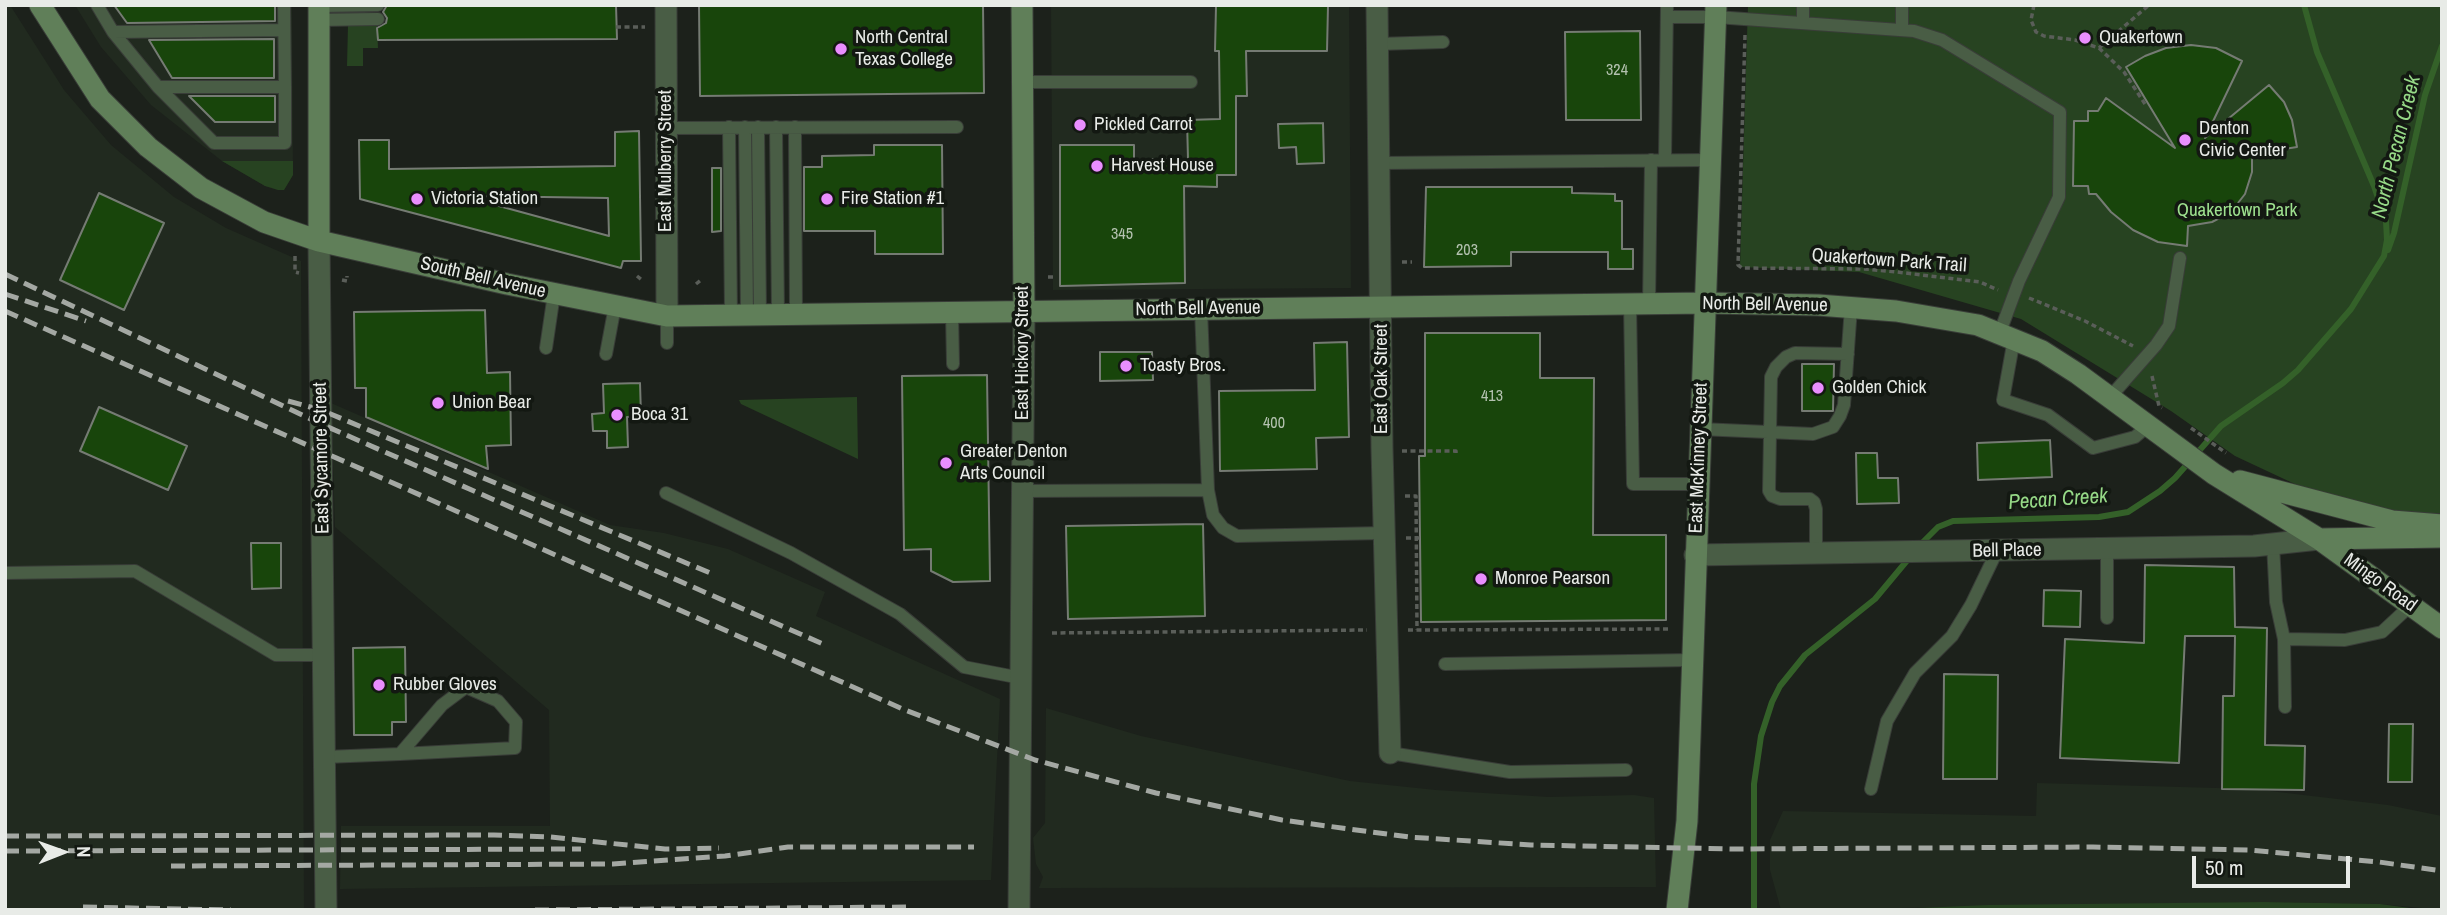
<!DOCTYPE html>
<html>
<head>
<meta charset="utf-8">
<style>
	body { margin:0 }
	#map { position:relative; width:2447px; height:915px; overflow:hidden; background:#1c211b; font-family:"Archivo Narrow",sans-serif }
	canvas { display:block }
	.frame { position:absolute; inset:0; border:7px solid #e8ebe7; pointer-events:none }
	.north { position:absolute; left:28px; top:817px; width:70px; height:70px; -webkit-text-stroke:5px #131812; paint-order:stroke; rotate:89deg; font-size:19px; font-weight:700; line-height:28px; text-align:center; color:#e8ebe7 }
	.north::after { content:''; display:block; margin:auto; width:24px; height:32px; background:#e8ebe7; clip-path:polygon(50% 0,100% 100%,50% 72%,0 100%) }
	.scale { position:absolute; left:2192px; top:856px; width:158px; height:32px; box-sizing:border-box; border:4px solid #e8ebe7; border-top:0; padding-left:9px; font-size:21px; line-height:24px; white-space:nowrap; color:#e8ebe7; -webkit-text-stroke:5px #131812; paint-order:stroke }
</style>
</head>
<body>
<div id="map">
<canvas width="2447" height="915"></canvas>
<div class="frame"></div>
<div class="north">N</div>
<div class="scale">50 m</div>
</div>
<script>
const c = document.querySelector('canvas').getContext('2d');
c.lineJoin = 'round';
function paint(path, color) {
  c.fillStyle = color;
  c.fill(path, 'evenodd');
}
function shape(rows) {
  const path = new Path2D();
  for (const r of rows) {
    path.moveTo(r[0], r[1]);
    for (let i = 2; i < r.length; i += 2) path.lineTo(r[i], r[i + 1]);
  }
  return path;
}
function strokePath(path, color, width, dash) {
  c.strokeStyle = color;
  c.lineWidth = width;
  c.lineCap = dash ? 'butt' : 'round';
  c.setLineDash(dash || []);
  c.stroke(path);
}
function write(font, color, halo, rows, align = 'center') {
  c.font = font + ' "Archivo Narrow",sans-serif';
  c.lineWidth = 7;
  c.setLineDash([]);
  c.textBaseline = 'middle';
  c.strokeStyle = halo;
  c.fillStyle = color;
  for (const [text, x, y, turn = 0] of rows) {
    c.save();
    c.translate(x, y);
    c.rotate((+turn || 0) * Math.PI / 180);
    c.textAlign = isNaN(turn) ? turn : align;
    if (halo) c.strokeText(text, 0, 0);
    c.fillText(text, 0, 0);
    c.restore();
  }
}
const built = shape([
	[5,5,10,5,64,90,111,145,174,197,226,228,301,261,304,910,5,910],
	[75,5,292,5,293,175,284,190,265,186,222,161,151,105,101,47],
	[1051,5,1349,5,1351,288,1053,290],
	[331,403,610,525,664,533,728,549,825,592,816,616,1000,699,991,880,340,889,341,826,550,826,549,710,335,527],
	[1046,708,1141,736,1350,781,1436,790,1549,797,1634,795,1654,798,1656,887,1039,888,1043,877,1036,864,1033,838,1045,823],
	[2037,783,2253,789,2388,805,2442,816,2442,910,2380,904,2264,902,1781,910,1770,870,1770,840,1783,811,2036,816]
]);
const green = shape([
	[1748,5,2442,5,2442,513,2406,513,2370,508,2314,493,2235,456,2171,411,2021,319,1859,272,1740,267],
	[348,25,377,25,378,48,363,48,363,66,347,66],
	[222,161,293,161,293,175,284,190,278,190,265,186],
	[857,397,858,459,741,404,739,400],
	[2264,902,2380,904,2425,910,1870,910,1988,905]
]);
const stream = shape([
	[2388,250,2394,233,2425,95,2442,46],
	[1919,546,1938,527,1953,521,2099,517,2128,512,2160,491,2175,478,2221,426,2283,383,2298,370,2351,309,2384,256,2387,240,2386,221,2374,186,2317,52,2304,5],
	[1754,910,1754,784,1761,736,1772,702,1780,686,1805,655,1875,599,1910,557]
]);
const building = shape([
	[114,5,275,5,275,21,127,23,114,5],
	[387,5,616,5,617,39,378,40,377,28,386,23,387,18,383,12,387,5],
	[699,5,983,5,984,93,700,96,699,5],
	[1216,6,1328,6,1327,51,1246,51,1247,96,1236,96,1236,175,1217,175,1217,187,1184,186,1185,283,1060,286,1060,145,1134,145,1134,159,1188,159,1187,120,1220,119,1219,51,1215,51,1216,6],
	[1640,31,1641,120,1566,120,1565,32,1640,31],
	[274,39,274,78,172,78,149,40,274,39],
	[2191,45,2216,48,2242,61,2205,138,2269,85,2284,102,2292,120,2297,147,2252,154,2252,172,2245,194,2231,212,2212,222,2188,226,2187,246,2158,242,2133,230,2111,212,2096,194,2089,194,2088,186,2073,186,2074,121,2088,121,2088,111,2098,111,2106,98,2175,148,2126,67,2145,56,2166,48,2191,45],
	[189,96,275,96,275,122,215,122,189,96],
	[1323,123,1324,163,1297,164,1296,147,1279,148,1278,124,1323,123],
	[639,131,641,261,623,261,621,268,360,199,359,140,389,140,389,169,615,166,615,132,639,131],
	[478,196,608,198,609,236,477,200,478,196],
	[874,145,942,145,943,254,875,254,875,231,804,231,804,167,822,167,822,156,874,155,874,145],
	[712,168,721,168,721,231,712,232,712,168],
	[1426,187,1572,187,1572,193,1615,194,1615,201,1622,201,1622,249,1633,249,1633,269,1608,269,1608,252,1511,252,1511,266,1424,267,1426,187],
	[99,193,164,223,124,310,60,280,99,193],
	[485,310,487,373,510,372,511,445,486,446,488,469,366,417,366,388,355,388,354,312,485,310],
	[1425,333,1540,333,1540,378,1594,378,1593,535,1666,535,1666,620,1421,622,1419,456,1425,456,1425,333],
	[1347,342,1349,437,1316,438,1317,469,1220,471,1219,391,1315,390,1314,343,1347,342],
	[1100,352,1152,352,1153,380,1100,381,1100,352],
	[1802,364,1834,364,1833,411,1802,411,1802,364],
	[987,375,990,581,953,582,931,571,931,549,904,550,902,376,987,375],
	[640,383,641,416,627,417,628,447,607,448,607,431,593,431,592,414,604,413,603,384,640,383],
	[99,407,187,446,168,490,80,451,99,407],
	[2050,440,2052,477,1978,480,1977,443,2050,440],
	[1856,453,1877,453,1878,478,1898,478,1899,503,1857,504,1856,453],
	[1203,524,1205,616,1068,619,1066,526,1203,524],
	[251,543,281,543,281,588,252,589,251,543],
	[2145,565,2234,567,2235,627,2267,628,2265,745,2305,746,2304,790,2222,789,2223,696,2234,696,2235,636,2185,636,2179,763,2060,758,2065,639,2144,643,2145,565],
	[2044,590,2081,591,2080,627,2043,626,2044,590],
	[405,647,406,722,392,722,392,735,354,735,353,648,405,647],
	[1944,674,1998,675,1997,779,1943,779,1944,674],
	[2389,724,2413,724,2412,782,2388,782,2389,724]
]);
const path = shape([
	[2034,5,2031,20,2036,32,2044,36,2075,40,2099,48,2149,5],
	[616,27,645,27],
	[1745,35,1738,265,1742,268,1865,269,1897,272,1980,282,1998,290],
	[2099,48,2124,72,2145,104],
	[295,256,295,272,299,273],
	[1402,262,1412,262],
	[637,276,643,281],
	[1048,277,1053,277],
	[342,280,347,281,347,276],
	[696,284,701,280],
	[2029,298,2085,321,2133,346],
	[2152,376,2159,406,2162,408],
	[2191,428,2226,453],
	[1402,451,1456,451,1456,456],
	[1405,496,1416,496,1417,630],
	[1406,538,1420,538],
	[1408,630,1668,629],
	[1052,633,1367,630]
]);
const lane = shape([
	[97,5,113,32],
	[284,5,285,87,285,143,214,143,158,87,285,87],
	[319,6,378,5],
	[1667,17,1716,17,1914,31,1942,40,2060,112,2059,197,2019,281,2000,332],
	[318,20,378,19],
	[1803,23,1803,5],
	[1902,30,1902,5],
	[1378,44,1443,42],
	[1023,82,1191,82],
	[158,87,113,32,284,30],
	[729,127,731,316],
	[745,127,747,315],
	[758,127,760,315],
	[776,127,778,315],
	[795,127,796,315],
	[666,128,957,127],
	[1665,160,1667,5],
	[1379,163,1710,160],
	[1630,304,1633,484,1698,484],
	[1649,304,1651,160],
	[1201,309,1208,490],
	[952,313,953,364],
	[667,316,667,343],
	[2014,339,2003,400,2048,415,2093,448,2135,437,2149,425],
	[546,348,554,294],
	[606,354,615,306],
	[2111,396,2156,345,2169,326,2180,258],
	[1700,429,1813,434,1833,427,1840,416,1844,405,1851,307],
	[1022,491,1208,490,1213,515,1223,528,1237,536,1384,533],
	[666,493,791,553,900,614,964,667,1021,678],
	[2273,544,2276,602,2284,639,2345,640,2382,632,2411,605],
	[1816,553,1816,509,1814,502,1810,499,1780,499,1772,496,1769,491,1771,377,1776,367,1786,357,1795,353,1848,354],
	[5,573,135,571,276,655,324,655],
	[2107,618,2107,549],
	[2284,639,2285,707],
	[1445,664,1691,660],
	[1390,753,1510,772,1626,770],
	[325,757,400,754,515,748,516,722,498,701,466,687,442,705,400,754],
	[1871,789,1887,721,1915,673,1952,636,1971,605,1997,551]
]);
const street = shape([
	[666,5,667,316],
	[1377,5,1382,448,1390,753],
	[319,241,326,910],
	[1695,555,2254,546,2319,539],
	[1019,910,1024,312]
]);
const secondary = shape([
	[40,5,100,99,148,147,201,188,264,222,319,241,507,284,667,316,1706,303,1818,305,1896,311,1978,325,2042,351,2078,374,2214,474,2319,539,2442,628],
	[319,5,319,241],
	[1022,5,1024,312],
	[2240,481,2392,521,2442,525],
	[2319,539,2442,537],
	[1677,910,1687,821,1716,5]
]);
const rail = shape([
	[5,274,321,424,823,644],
	[5,294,86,321],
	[5,311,905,710,1035,760,1156,793,1282,820,1409,837,1531,845,1734,849,2093,847,2249,850,2379,862,2442,871],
	[288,401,321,410,715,575],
	[5,836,494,835,550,837,665,849,719,848],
	[5,851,581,849],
	[171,866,613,864,725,856,788,847,974,847],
	[83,907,231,910],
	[535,910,910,907]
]);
const markers = [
	[2085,38,7,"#e98efe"],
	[841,49,7,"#e98efe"],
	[1080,125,7,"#e98efe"],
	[2185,140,7,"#e98efe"],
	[1097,166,7,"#e98efe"],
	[417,199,7,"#e98efe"],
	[827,199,7,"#e98efe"],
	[1126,366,7,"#e98efe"],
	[1818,388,7,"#e98efe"],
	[438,403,7,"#e98efe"],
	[617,415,7,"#e98efe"],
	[946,463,7,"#e98efe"],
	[1481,579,7,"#e98efe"],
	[379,685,7,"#e98efe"]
];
const numberNames = [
	["324",1617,71],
	["345",1122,235],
	["203",1467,251],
	["413",1492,397],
	["400",1274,424]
];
const poiNames = [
	["North Central",855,38],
	["Texas College",855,60],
	["Quakertown",2099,38],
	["Pickled Carrot",1094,125],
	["Denton",2199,129],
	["Civic Center",2199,151],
	["Harvest House",1111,166],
	["Victoria Station",431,199],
	["Fire Station #1",841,199],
	["Toasty Bros.",1140,366],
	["Golden Chick",1832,388],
	["Union Bear",452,403],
	["Boca 31",631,415],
	["Greater Denton",960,452],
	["Arts Council",960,474],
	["Monroe Pearson",1495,579],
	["Rubber Gloves",393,685]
];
const streetNames = [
	["East Mulberry Street",666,161,-90],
	["Quakertown Park Trail",1889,261,4],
	["South Bell Avenue",483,278,13],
	["North Bell Avenue",1765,305,1],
	["North Bell Avenue",1198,309,-1],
	["East Hickory Street",1023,353,-90],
	["East Oak Street",1382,379,-90],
	["East Sycamore Street",322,458,-91],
	["East McKinney Street",1699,458,-88],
	["Bell Place",2007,551,-1],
	["Mingo Road",2380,583,36]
];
const parkNames = [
	["Quakertown Park",2237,211]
];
const waterNames = [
	["North Pecan Creek",2397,147,-76],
	["Pecan Creek",2058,500,-4]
];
paint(built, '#212a1f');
paint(green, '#274321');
strokePath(stream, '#346129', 6);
paint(building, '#18450b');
strokePath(building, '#757b73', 2);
strokePath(lane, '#393d38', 14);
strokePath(street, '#393d38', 23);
strokePath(secondary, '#393d38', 23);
strokePath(path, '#5a5e59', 3.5, [5, 3.5]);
strokePath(lane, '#495d45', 12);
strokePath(street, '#495d45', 21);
strokePath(secondary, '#607f59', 21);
strokePath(rail, '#a4a8a3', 5, [14, 7]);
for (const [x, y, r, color] of markers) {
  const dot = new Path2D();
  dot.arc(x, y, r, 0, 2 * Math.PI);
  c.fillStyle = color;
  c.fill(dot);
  strokePath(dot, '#131812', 2.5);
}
write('16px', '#b4c2b0', null, numberNames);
write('19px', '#e8ebe7', '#131812', poiNames, 'left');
write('19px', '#e8ebe7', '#131812', streetNames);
write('19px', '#9ee18f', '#131812', parkNames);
write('italic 21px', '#96d987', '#131812', waterNames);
</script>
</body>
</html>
